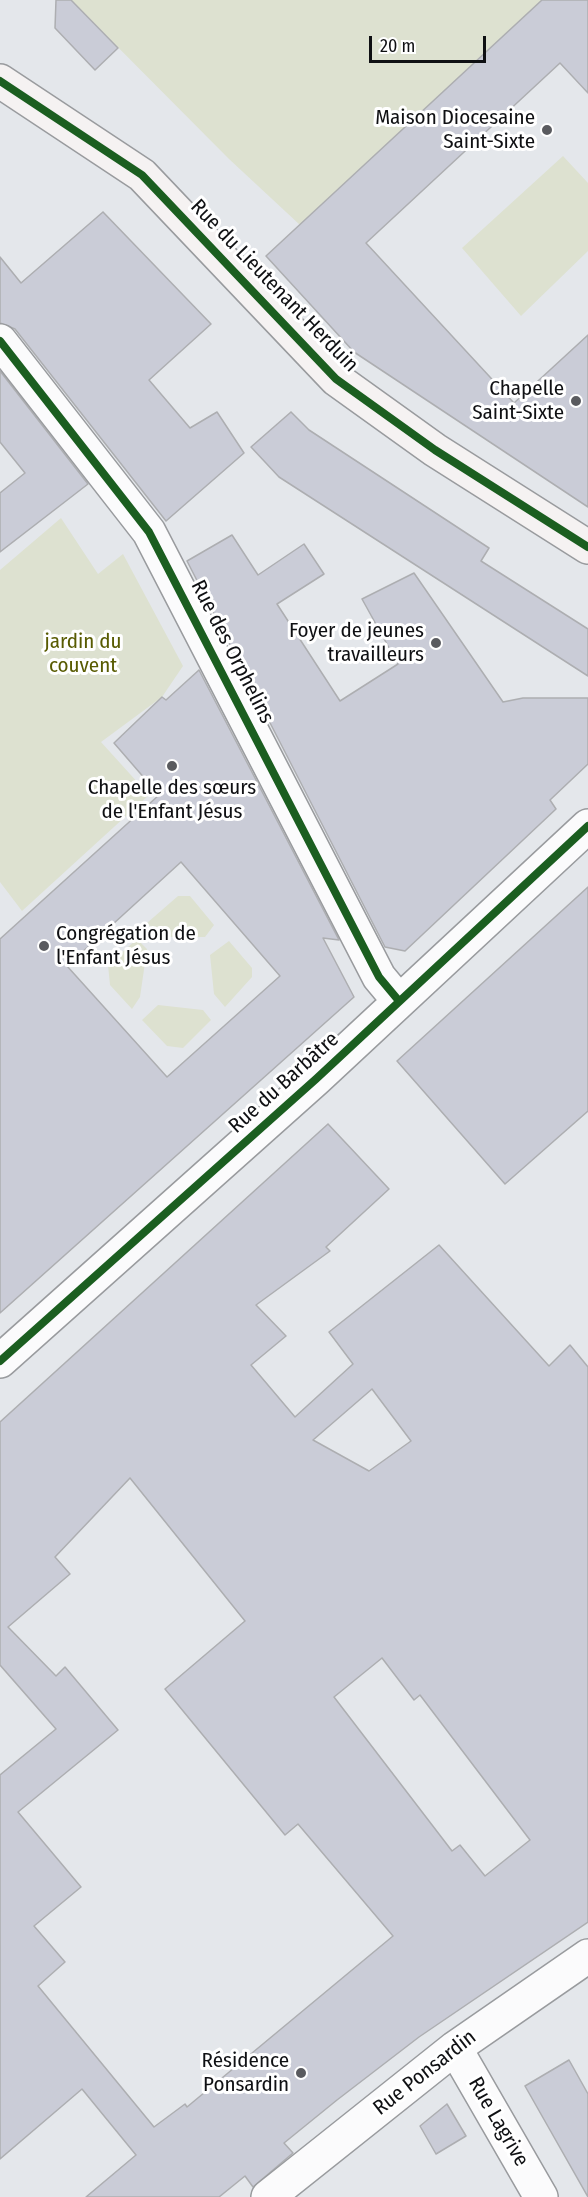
<!DOCTYPE html>
<html>
<head>
<meta charset="utf-8">
<style>
	body { margin:0 }
	#map { position:relative; width:588px; height:2197px; overflow:hidden; background:#e4e7eb; font-family:"Fira Sans Condensed",sans-serif }
	canvas { display:block }
	.scale { position:absolute; left:369px; top:36px; width:117px; height:27px; box-sizing:border-box; border:3px solid #0f1013; border-top:0; padding-left:8px; font-size:18px; line-height:21px; white-space:nowrap; color:#0f1013; -webkit-text-stroke:4px #fff; paint-order:stroke }
</style>
</head>
<body>
<div id="map">
<canvas width="588" height="2197"></canvas>
<div class="scale">20 m</div>
</div>
<script>
const c = document.querySelector('canvas').getContext('2d');
c.lineJoin = 'round';
function paint(path, color) {
  c.fillStyle = color;
  c.fill(path, 'evenodd');
}
function shape(rows) {
  const path = new Path2D();
  for (const r of rows) {
    path.moveTo(r[0], r[1]);
    for (let i = 2; i < r.length; i += 2) path.lineTo(r[i], r[i + 1]);
  }
  return path;
}
function strokePath(path, color, width, dash) {
  c.strokeStyle = color;
  c.lineWidth = width;
  c.lineCap = dash ? 'butt' : 'round';
  c.setLineDash(dash || []);
  c.stroke(path);
}
function write(font, color, halo, rows, align = 'center') {
  c.font = font + ' "Fira Sans Condensed",sans-serif';
  c.lineWidth = 6;
  c.setLineDash([]);
  c.textBaseline = 'middle';
  c.strokeStyle = halo;
  c.fillStyle = color;
  for (const [text, x, y, turn = 0] of rows) {
    c.save();
    c.translate(x, y);
    c.rotate((+turn || 0) * Math.PI / 180);
    c.textAlign = isNaN(turn) ? turn : align;
    if (halo) c.strokeText(text, 0, 0);
    c.fillText(text, 0, 0);
    c.restore();
  }
}
const green = shape([
	[71,0,542,0,300,225,229,159],
	[563,156,588,183,588,251,521,316,462,248],
	[61,518,98,574,123,554,183,666,162,697,101,742,149,795,22,911,0,882,0,570],
	[178,896,190,896,214,925,205,937,161,937,147,923],
	[137,939,147,949,140,997,132,1009,110,985,108,965],
	[229,941,252,968,252,977,225,1007,214,994,210,955],
	[158,1005,203,1010,211,1020,183,1048,167,1046,142,1020]
]);
const building = shape([
	[56,0,71,0,118,48,95,70,55,28,56,0],
	[542,0,588,0,588,93,560,63,366,243,514,403,588,335,588,507,354,352,266,256,542,0],
	[103,212,211,324,149,380,190,428,217,412,244,453,166,521,15,329,0,323,0,257,21,283,103,212],
	[0,371,88,484,0,552,0,493,25,473,0,442,0,371],
	[291,412,309,430,489,548,481,561,588,629,588,676,279,477,251,447,291,412],
	[232,535,258,575,304,544,324,574,277,604,340,701,398,664,362,599,414,573,503,702,523,698,588,698,588,764,550,800,556,809,405,951,385,947,187,561,232,535],
	[199,670,339,940,323,938,354,997,0,1313,0,939,159,795,114,743,162,697,166,700,199,670],
	[181,862,280,976,167,1077,67,966,181,862],
	[588,887,588,1111,505,1184,397,1061,588,887],
	[328,1124,389,1189,326,1247,330,1251,256,1305,286,1336,251,1365,295,1417,353,1364,329,1332,439,1245,549,1366,570,1345,588,1367,588,1922,419,2037,337,2100,284,2143,293,2153,253,2187,245,2176,219,2197,86,2197,136,2155,82,2089,0,2159,0,1775,56,1729,0,1665,0,1422,328,1124],
	[372,1389,411,1441,369,1471,313,1440,372,1389],
	[130,1478,245,1621,165,1689,285,1835,298,1824,393,1936,187,2107,185,2104,154,2127,38,1986,65,1962,34,1926,81,1887,18,1812,118,1730,65,1667,56,1676,8,1627,70,1574,55,1557,130,1478],
	[382,1658,414,1700,420,1695,530,1840,485,1876,460,1845,452,1851,334,1697,382,1658],
	[569,2060,588,2094,588,2197,525,2086,569,2060],
	[447,2104,466,2136,436,2154,420,2126,447,2104]
]);
const street = shape([
	[0,341,149,532,379,977,399,1001],
	[0,1361,316,1079,588,826],
	[455,2048,541,2197],
	[268,2197,455,2048,588,1956]
]);
const secondary = shape([
	[0,81,142,175,336,379,435,450,588,547]
]);
const cycleway = shape([
	[0,81,142,175,336,379,435,450,588,547],
	[0,341,149,532,379,977,399,1001],
	[0,1361,316,1079,588,826]
]);
const markers = [
	[547,130,6,"#5a5b5f"],
	[576,401,6,"#5a5b5f"],
	[436,643,6,"#5a5b5f"],
	[172,766,6,"#5a5b5f"],
	[44,946,6,"#5a5b5f"],
	[301,2073,6,"#5a5b5f"]
];
const poiNames = [
	["Maison Diocesaine",535,118],
	["Saint-Sixte",535,142],
	["Chapelle",564,389],
	["Saint-Sixte",564,413],
	["Foyer de jeunes",424,631],
	["travailleurs",424,655],
	["Chapelle des sœurs",172,788,"center"],
	["de l'Enfant Jésus",172,812,"center"],
	["Congrégation de",56,934,"left"],
	["l'Enfant Jésus",56,958,"left"],
	["Résidence",289,2061],
	["Ponsardin",289,2085]
];
const streetNames = [
	["Rue du Lieutenant Herduin",274,286,46],
	["Rue des Orphelins",232,652,63],
	["Rue du Barbâtre",284,1083,-42],
	["Rue Ponsardin",425,2073,-38],
	["Rue Lagrive",498,2122,60]
];
const parkNames = [
	["jardin du",83,642],
	["couvent",83,666]
];
paint(green, '#dde1d0');
paint(building, '#caccd7');
strokePath(building, '#adaeb1', 1.5);
strokePath(street, '#999b9e', 36);
strokePath(secondary, '#999b9e', 36);
strokePath(street, '#fbfbfc', 33);
strokePath(secondary, '#f5f2f2', 33);
strokePath(cycleway, '#1b5e20', 8);
for (const [x, y, r, color] of markers) {
  const dot = new Path2D();
  dot.arc(x, y, r, 0, 2 * Math.PI);
  c.fillStyle = color;
  c.fill(dot);
  strokePath(dot, '#fff', 2);
}
write('21px', '#0f1013', '#fff', poiNames, 'right');
write('21px', '#0f1013', '#fff', streetNames);
write('21px', '#585b02', '#fff', parkNames);
</script>
</body>
</html>
